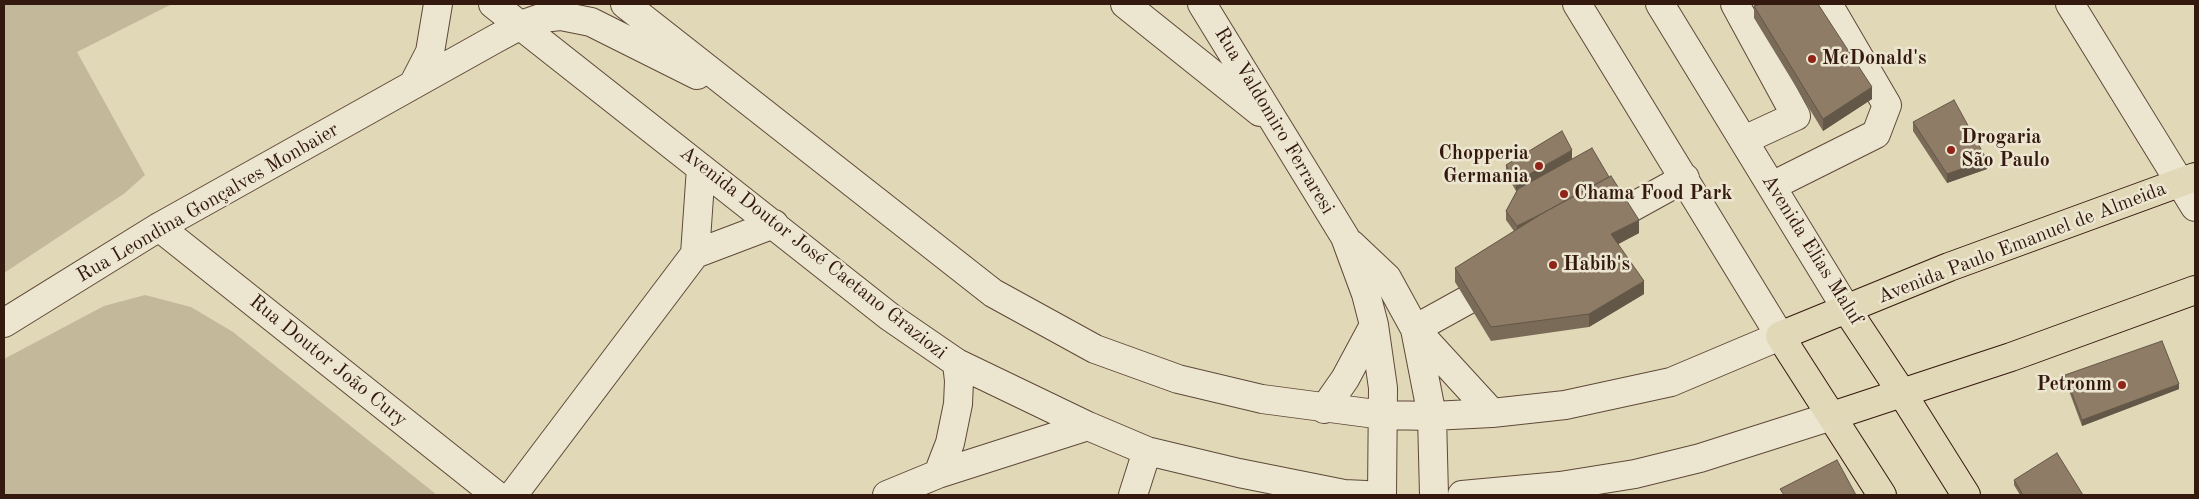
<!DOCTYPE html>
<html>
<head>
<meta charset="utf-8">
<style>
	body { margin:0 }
	#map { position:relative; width:2199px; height:499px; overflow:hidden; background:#e1d8b7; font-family:"Old Standard TT",serif }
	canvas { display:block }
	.frame { position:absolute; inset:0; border:5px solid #34190e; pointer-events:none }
</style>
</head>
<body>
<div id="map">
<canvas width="2199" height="499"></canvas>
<div class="frame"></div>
</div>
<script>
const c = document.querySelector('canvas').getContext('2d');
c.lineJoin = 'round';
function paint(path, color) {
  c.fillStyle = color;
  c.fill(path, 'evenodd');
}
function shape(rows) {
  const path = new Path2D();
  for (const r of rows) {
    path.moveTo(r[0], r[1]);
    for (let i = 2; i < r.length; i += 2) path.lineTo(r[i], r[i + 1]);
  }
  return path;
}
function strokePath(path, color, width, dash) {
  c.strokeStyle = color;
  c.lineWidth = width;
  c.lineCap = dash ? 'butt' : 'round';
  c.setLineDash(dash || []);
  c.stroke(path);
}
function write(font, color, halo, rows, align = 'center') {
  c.font = font + ' "Old Standard TT",serif';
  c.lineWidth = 5;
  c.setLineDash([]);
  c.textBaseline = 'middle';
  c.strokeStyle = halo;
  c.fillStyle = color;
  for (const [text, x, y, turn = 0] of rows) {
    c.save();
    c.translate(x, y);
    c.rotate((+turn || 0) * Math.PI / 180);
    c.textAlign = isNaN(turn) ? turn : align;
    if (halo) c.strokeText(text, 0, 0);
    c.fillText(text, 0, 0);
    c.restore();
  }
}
const green = shape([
	[4,4,172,4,77,52,145,175,125,193,4,273],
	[145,295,191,307,233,332,437,495,4,495,4,359,104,306]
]);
const minor = shape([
	[493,4,890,317,957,363,1088,426,1147,451,1239,473,1344,494,1366,495],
	[625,4,993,293,1095,349,1178,379,1262,399,1383,415,1432,416,1492,413,1565,405,1671,382,1780,336,1577,4],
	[1125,4,1260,112],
	[1202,4,1345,237,1366,294,1374,325,1383,388,1382,495],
	[1660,4,1847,310],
	[1735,4,1796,116,1744,140],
	[2070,4,2195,207],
	[413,85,430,52,438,4],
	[701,168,695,254,774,224],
	[1772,186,1876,134,1887,105,1828,4],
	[1598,226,1685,178],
	[159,227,496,495],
	[1351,244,1387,278,1415,329,1432,416,1434,495],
	[4,323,159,227,495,39,521,25,541,18,561,16,591,22,697,75],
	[957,363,959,381,958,404,950,443,938,474,1088,426],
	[1324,409,1345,379,1374,325],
	[1492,413,1415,329,1500,282],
	[513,495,695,254],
	[887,495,938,474],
	[1133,495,1147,451],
	[1462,495,1560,486,1635,474,1700,458,1832,416]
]);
const major = shape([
	[1847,310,1902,393,1966,495],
	[1832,416,2011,357,2195,290],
	[1882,495,1780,336,1949,267,2195,177]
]);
const wall = shape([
	[1754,6,1872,99,1823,131,1754,18],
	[1913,122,1987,169,1947,183,1913,131],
	[1572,159,1639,233,1618,244,1644,294,1589,327,1491,341,1455,282,1455,268,1514,231,1506,220,1506,211,1517,190,1516,191,1506,174,1506,165],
	[2065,375,2179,389,2082,426,2065,380],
	[2014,480,2083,495,2020,495,2014,485]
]);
const shadedWall = shape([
	[1872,87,1872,99,1823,131,1823,119],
	[1572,150,1572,159,1516,191,1516,182],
	[1987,160,1987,169,1947,183,1947,174],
	[1611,180,1517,235,1517,226],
	[1639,220,1639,233,1611,248,1611,234],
	[1644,281,1644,294,1589,327,1589,314],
	[2179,384,2179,389,2082,426,2082,420]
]);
const building = shape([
	[1760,4,1818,4,1872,87,1823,119,1754,6,1760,4],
	[1954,100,1987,160,1947,174,1913,122,1954,100],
	[1562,131,1572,150,1516,182,1506,165,1562,131],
	[1592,148,1609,177,1543,213,1517,226,1506,211,1518,189,1592,148],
	[1611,176,1639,220,1611,234,1644,281,1589,314,1491,327,1455,268,1543,213,1611,176],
	[2162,341,2179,384,2082,420,2065,375,2162,341],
	[2057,453,2083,495,2023,495,2014,480,2057,453],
	[1837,460,1856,495,1784,495,1780,489,1837,460]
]);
const markers = [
	[1812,59,5,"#8f2418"],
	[1951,150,5,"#8f2418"],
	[1539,166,5,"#8f2418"],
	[1564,194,5,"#8f2418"],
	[1553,265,5,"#8f2418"],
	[2122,385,5,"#8f2418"]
];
const poiNames = [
	["McDonald's",1822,59],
	["Drogaria",1961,138],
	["São Paulo",1961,161],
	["Chopperia",1529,154,"right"],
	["Germania",1529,177,"right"],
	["Chama Food Park",1574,194],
	["Habib's",1563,265],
	["Petronm",2112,385,"right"]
];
const streetNames = [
	["Rua Valdomiro Ferraresi",1274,121,59],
	["Rua Leondina Gonçalves Monbaier",208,203,-30],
	["Avenida Paulo Emanuel de Almeida",2022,243,-21],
	["Avenida Elias Maluf",1812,250,58],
	["Avenida Doutor José Caetano Graziozi",813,253,38],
	["Rua Doutor João Cury",328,361,39]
];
paint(green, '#c4b89a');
strokePath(minor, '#5f4938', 30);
strokePath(major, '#34190e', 30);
strokePath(minor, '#ece6d0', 28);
strokePath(major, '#e1d8b7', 28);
paint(wall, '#7a6b58');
paint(shadedWall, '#635747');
paint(building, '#8e7c66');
strokePath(building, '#635747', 1);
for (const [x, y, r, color] of markers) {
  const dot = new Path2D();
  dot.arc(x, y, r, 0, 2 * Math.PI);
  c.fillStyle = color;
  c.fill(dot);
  strokePath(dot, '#ece6d0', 2);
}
write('bold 20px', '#34190e', '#ece6d0', poiNames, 'left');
write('20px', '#34190e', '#ece6d0', streetNames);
</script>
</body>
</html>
